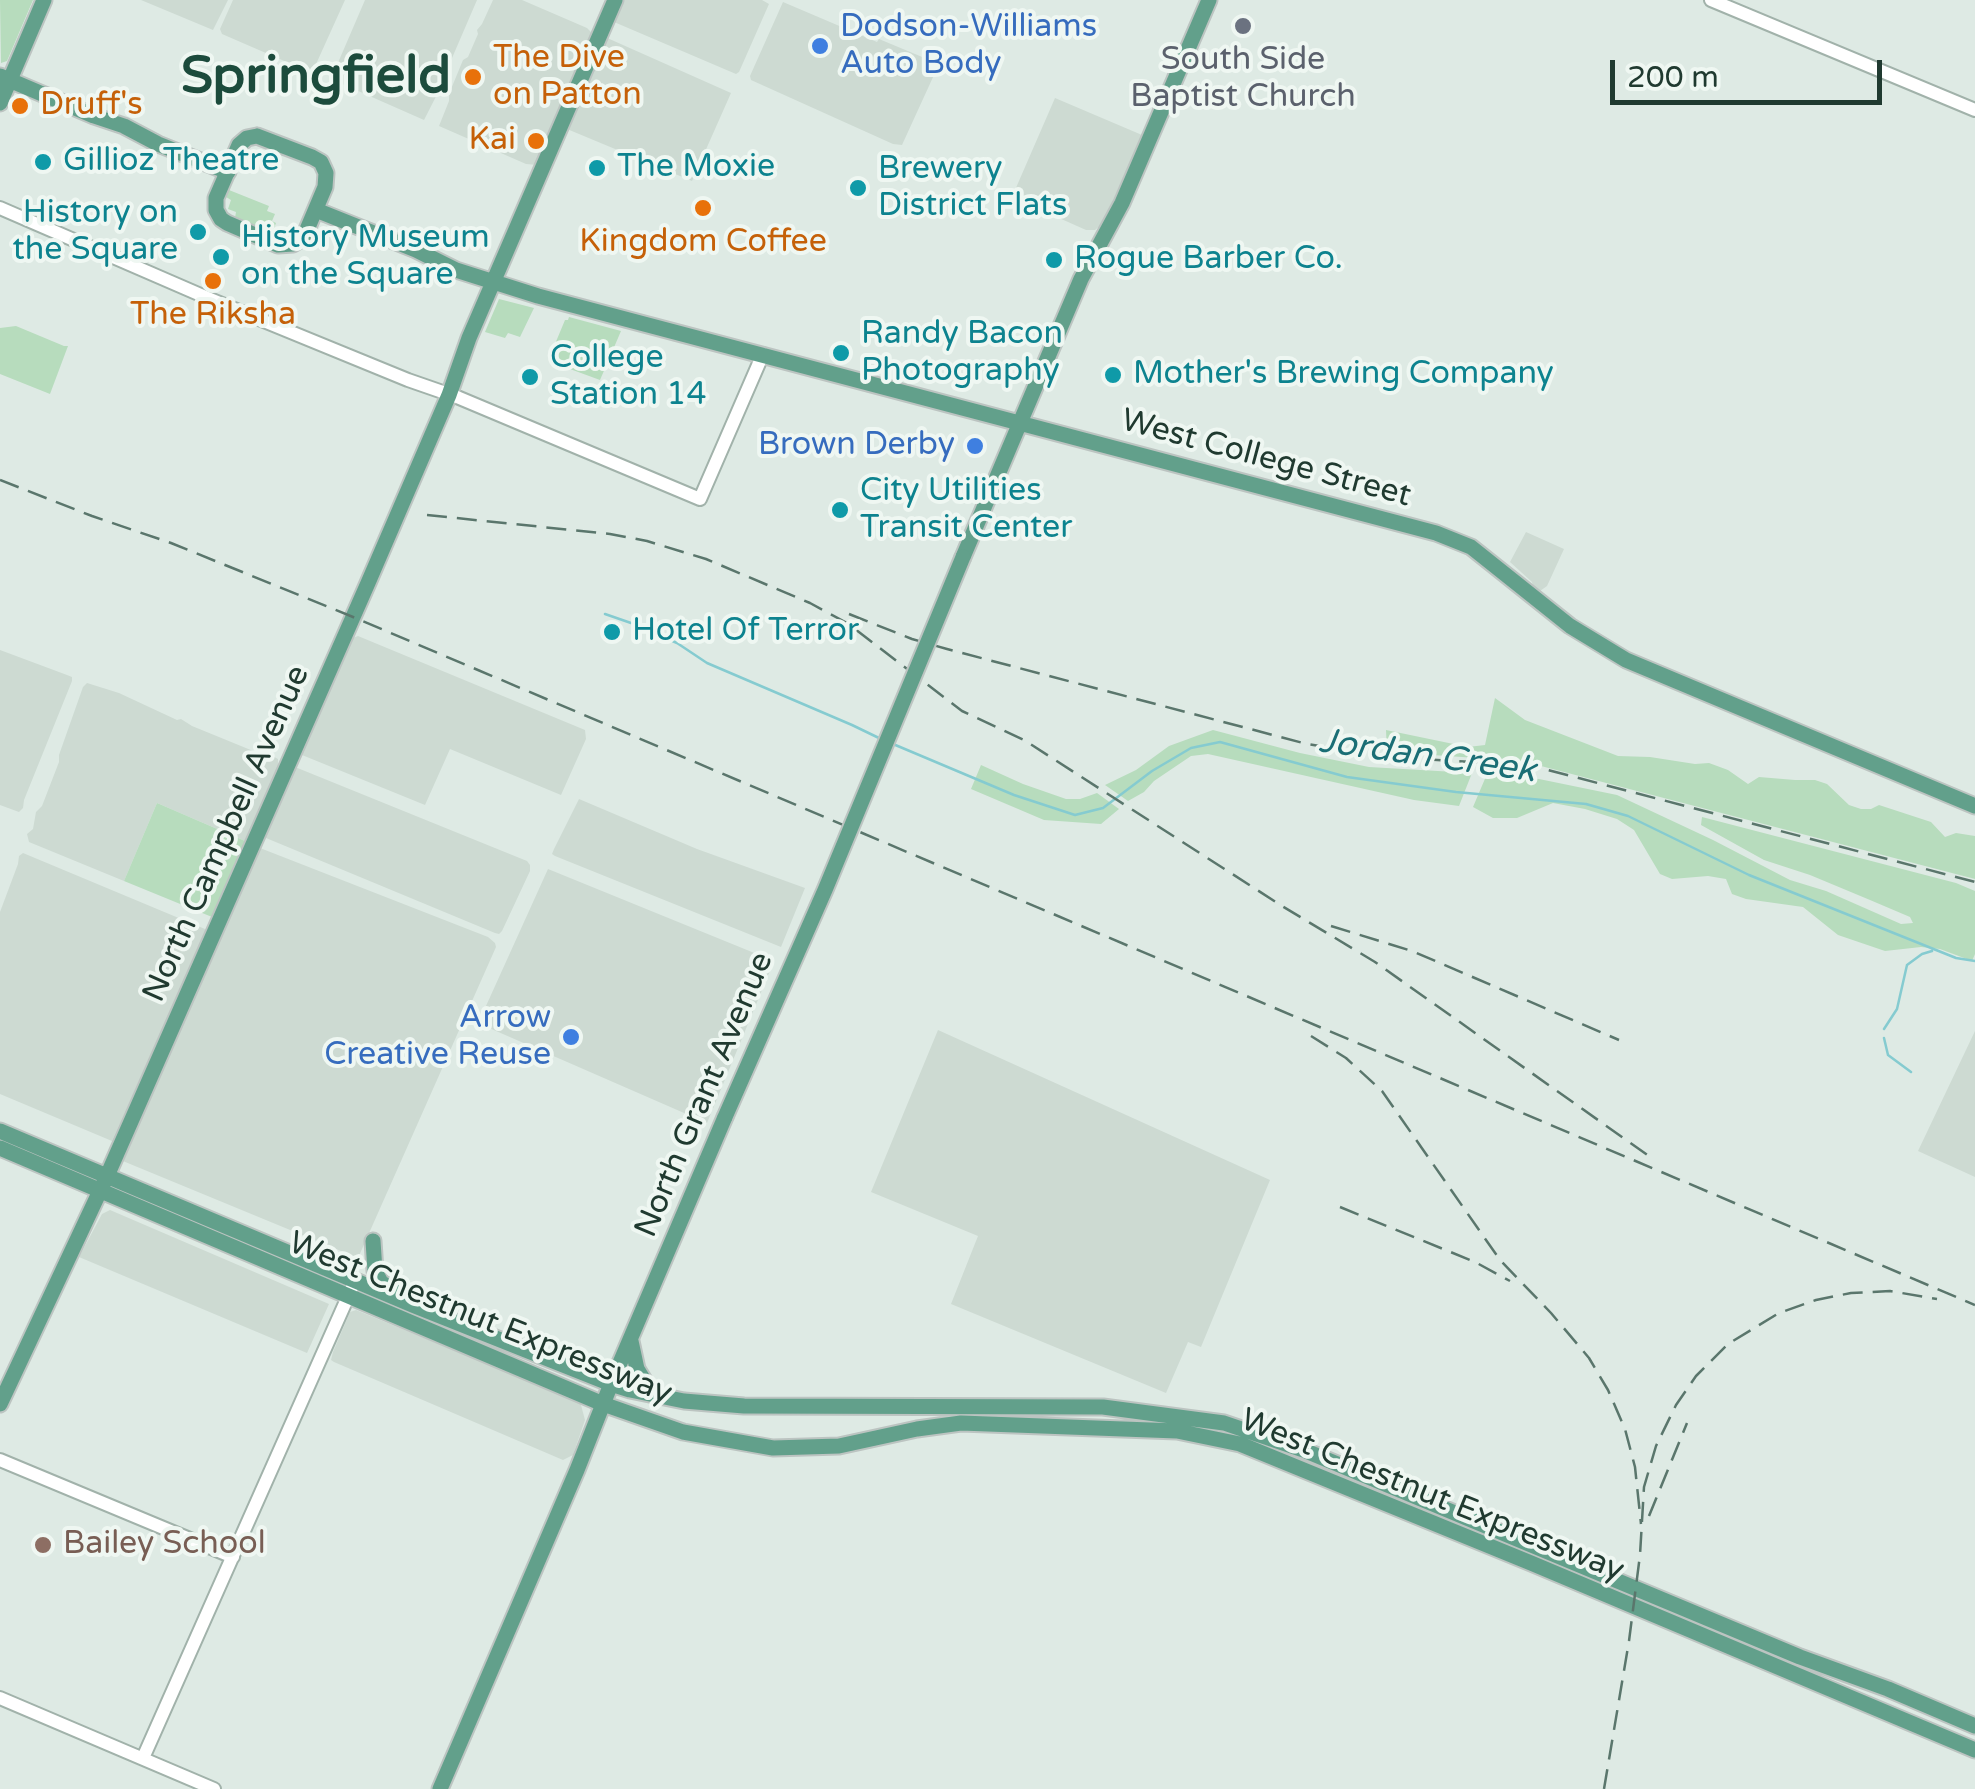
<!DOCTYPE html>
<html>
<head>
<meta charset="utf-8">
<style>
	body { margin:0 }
	#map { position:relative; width:1975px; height:1789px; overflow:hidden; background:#deeae4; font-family:"Varela Round",sans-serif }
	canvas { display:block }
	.scale { position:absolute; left:1610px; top:60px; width:272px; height:45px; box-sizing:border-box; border:5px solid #203a30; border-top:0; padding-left:12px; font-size:30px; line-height:35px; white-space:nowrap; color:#203a30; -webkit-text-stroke:8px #eff7f2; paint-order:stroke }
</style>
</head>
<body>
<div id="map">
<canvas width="1975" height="1789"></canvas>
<div class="scale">200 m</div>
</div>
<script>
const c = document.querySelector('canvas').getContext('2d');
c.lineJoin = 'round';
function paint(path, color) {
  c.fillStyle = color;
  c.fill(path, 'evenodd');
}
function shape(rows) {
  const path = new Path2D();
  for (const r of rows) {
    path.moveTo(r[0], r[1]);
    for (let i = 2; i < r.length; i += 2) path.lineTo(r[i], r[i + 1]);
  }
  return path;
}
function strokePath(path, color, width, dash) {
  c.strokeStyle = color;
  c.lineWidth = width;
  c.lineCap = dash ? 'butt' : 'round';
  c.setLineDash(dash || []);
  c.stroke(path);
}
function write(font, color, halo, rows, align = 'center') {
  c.font = font + ' "Varela Round",sans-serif';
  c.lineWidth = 8;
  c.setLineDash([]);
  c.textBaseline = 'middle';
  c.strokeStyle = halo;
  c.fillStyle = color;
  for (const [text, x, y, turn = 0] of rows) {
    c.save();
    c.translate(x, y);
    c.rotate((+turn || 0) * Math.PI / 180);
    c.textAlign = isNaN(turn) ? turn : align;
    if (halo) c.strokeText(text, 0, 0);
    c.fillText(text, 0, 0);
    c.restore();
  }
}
const built = shape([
	[141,0,228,0,213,30],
	[233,0,345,0,312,73,222,34,220,29],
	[365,0,477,0,449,65,450,69,424,120,331,79],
	[493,0,522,0,587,28,593,34,543,148,543,154,538,165,526,164,439,126,449,101,449,94,463,60,468,57,478,34,477,30,482,24],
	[620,0,762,0,769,4,739,72,736,74,614,22,612,19],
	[783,2,877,42,879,39,939,64,902,145,893,144,751,80,750,76],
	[605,37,731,93,692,181,567,129],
	[1055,98,1142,135,1110,207,1100,226,1095,230,1086,230,1012,197],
	[1526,532,1564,549,1547,586,1540,591,1533,587,1532,582,1510,562],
	[358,636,585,730,586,739,561,795,450,749,425,805,302,755,350,639],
	[0,650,67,675,72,677,72,681,24,800,23,808,19,812,0,805],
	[87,683,119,693,177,720,181,719,192,726,263,755,269,754,278,759,278,766,245,841,157,803,124,881,29,842,27,834,33,829,36,812,42,806,59,762,59,755,83,687],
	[295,767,527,861,530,865,530,871,502,931,499,934,495,933,266,838,264,834],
	[579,799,697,849,805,888,781,947,555,856,552,854,554,849],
	[260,848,488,937,495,943,496,947,358,1258,118,1159,257,851],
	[23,853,205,929,205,933,112,1141,0,1094,0,912,18,864,19,856],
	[548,869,774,961,707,1123,480,1024,481,1017],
	[938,1030,1270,1180,1201,1347,1188,1342,1166,1393,951,1304,978,1236,871,1192],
	[1975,1031,1975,1177,1918,1151],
	[110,1210,329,1304,307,1353,79,1257,102,1214],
	[356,1310,577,1401,581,1405,585,1420,573,1455,563,1460,334,1362,331,1360,333,1352,350,1312]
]);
const green = shape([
	[0,0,33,0,7,61,1,63],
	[229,190,269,206,267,211,275,214,272,221,276,223,272,234,235,218,236,212,228,209,231,200,226,197],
	[499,299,534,308,520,337,508,333,505,338,485,332],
	[569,317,621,331,600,380,570,369,571,364,553,357,558,346,555,344,565,320,568,320],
	[16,326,64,346,68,346,50,394,0,374,0,328],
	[1495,698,1525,720,1618,756,1650,757,1695,764,1709,763,1728,770,1748,784,1759,777,1795,780,1815,780,1827,784,1849,805,1861,809,1871,809,1879,805,1931,822,1945,837,1956,833,1975,836,1975,879,1541,766,1507,760,1387,752,1386,730,1468,747,1485,745],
	[1213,730,1300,753,1369,767,1472,773,1459,806,1414,800,1208,754,1191,756,1154,781,1144,792,1128,801,1105,785,1136,770,1169,746],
	[981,765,1023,784,1066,799,1080,799,1097,793,1119,809,1101,824,1044,820,971,789],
	[1487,774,1539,779,1617,795,1713,840,1790,880,1826,891,1901,924,1913,923,1910,917,1870,900,1810,875,1764,860,1701,825,1702,817,1956,883,1975,891,1975,954,1972,961,1940,949,1921,947,1885,951,1838,935,1803,907,1746,899,1732,894,1726,879,1708,876,1672,879,1660,874,1634,830,1617,819,1585,809,1553,803,1517,818,1493,818,1473,807],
	[157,803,245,841,212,917,124,881]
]);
const stream = shape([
	[605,614,631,623],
	[661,636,677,643,707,663,852,725,881,739],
	[893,744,1014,795,1075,815,1103,808,1152,771,1191,748,1220,742,1347,777,1456,792,1586,804,1628,816,1749,875,1956,958,1975,961],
	[1884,1029,1897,1009,1907,965,1922,954,1932,951],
	[1884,1038,1888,1055,1911,1072]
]);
const minor = shape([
	[1711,0,1975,110],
	[0,208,210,299,408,380,457,397,700,499,763,354],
	[0,1460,233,1557],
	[0,1698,214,1789],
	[143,1758,355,1281]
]);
const major = shape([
	[0,76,94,116,124,126,158,144,228,172],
	[0,103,44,0],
	[257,136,312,157,321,162,326,173,325,187,306,232,301,239,293,244,278,245,227,223,221,219,216,210,216,198,239,145,247,138,257,136],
	[316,210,416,250,456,270,538,296,1436,533,1471,547,1570,626,1626,660,1975,806],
	[963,557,1081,279,1122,203,1209,0],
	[0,1131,415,1306,611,1384,630,1390,684,1401,744,1406,1103,1407,1224,1423,1306,1451,1800,1657,1888,1689,1975,1726],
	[0,1148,603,1404,683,1432,773,1448,839,1446,917,1429,961,1423,1177,1431,1240,1444,1531,1563,1975,1750],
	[373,1241,375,1271,381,1282,395,1292],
	[631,1341,637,1369,653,1395],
	[0,1404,107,1176,368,583,449,395,469,338,615,0],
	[440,1789,577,1470,611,1384,725,1117]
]);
const rail = shape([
	[0,480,92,516,171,543,353,617,1975,1305],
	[427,515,610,534,647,541,706,559,810,603,847,623,962,711,1024,740,1282,906,1375,962,1653,1159],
	[849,614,912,639,947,649,1307,744,1386,757,1508,764,1548,770,1975,882],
	[1331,926,1412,951,1619,1040],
	[1311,1036,1346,1058,1382,1091,1500,1260,1551,1313,1589,1358,1608,1390,1625,1429,1635,1467,1641,1524],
	[1340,1207,1475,1262,1510,1281],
	[1649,1516,1687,1423],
	[1604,1789,1629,1641,1640,1555,1644,1487,1656,1446,1676,1405,1696,1376,1728,1344,1779,1313,1816,1300,1851,1293,1890,1291,1937,1299]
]);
const majorBridge = shape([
	[725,1117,825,890,963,557]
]);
const markers = [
	[1243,26,10,"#6b7280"],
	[820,46,10,"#3f7fe0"],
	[473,77,10,"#e8710a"],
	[20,106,10,"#e8710a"],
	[536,141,10,"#e8710a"],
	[43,162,10,"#0f9aa8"],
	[597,168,10,"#0f9aa8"],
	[858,188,10,"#0f9aa8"],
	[703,208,10,"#e8710a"],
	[198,232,10,"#0f9aa8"],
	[221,257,10,"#0f9aa8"],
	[1054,260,10,"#0f9aa8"],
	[213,281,10,"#e8710a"],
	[841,353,10,"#0f9aa8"],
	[1113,375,10,"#0f9aa8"],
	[530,377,10,"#0f9aa8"],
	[975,446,10,"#3f7fe0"],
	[840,510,10,"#0f9aa8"],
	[612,632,10,"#0f9aa8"],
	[571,1037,10,"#3f7fe0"],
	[43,1545,10,"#8d6e63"]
];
const shopNames = [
	["Dodson-Williams",840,28,"left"],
	["Auto Body",840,65,"left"],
	["Brown Derby",955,446],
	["Arrow",551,1019],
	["Creative Reuse",551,1056]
];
const foodNames = [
	["The Dive",493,59],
	["on Patton",493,96],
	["Druff's",40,106],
	["Kai",516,141,"right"],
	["Kingdom Coffee",703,243,"center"],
	["The Riksha",213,316,"center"]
];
const worshipNames = [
	["South Side",1243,61],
	["Baptist Church",1243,98]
];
const cultureNames = [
	["Gillioz Theatre",63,162],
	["The Moxie",617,168],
	["Brewery",878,170],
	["District Flats",878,207],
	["History on",178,214,"right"],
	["the Square",178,251,"right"],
	["History Museum",241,239],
	["on the Square",241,276],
	["Rogue Barber Co.",1074,260],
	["Randy Bacon",861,335],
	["Photography",861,372],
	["College",550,359],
	["Station 14",550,396],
	["Mother's Brewing Company",1133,375],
	["City Utilities",860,492],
	["Transit Center",860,529],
	["Hotel Of Terror",632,632]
];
const streetNames = [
	["West College Street",1266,459,15],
	["North Campbell Avenue",227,834,-66],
	["North Grant Avenue",705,1095,-67],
	["West Chestnut Expressway",480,1319,22],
	["West Chestnut Expressway",1432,1496,22]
];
const educationNames = [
	["Bailey School",63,1545]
];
const waterNames = [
	["Jordan Creek",1427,757,8]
];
const townNames = [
	["Springfield",316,78]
];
paint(built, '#cddad2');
paint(green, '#b7dcbd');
strokePath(stream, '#85cbd0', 2.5);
strokePath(minor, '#a1b2aa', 16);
strokePath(major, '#bcc4c1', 19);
strokePath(minor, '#fff', 12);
strokePath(major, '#62a08b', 15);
strokePath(rail, '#5a766c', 2.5, [20, 10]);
strokePath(majorBridge, '#bcc4c1', 19, []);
strokePath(majorBridge, '#62a08b', 15);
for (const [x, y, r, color] of markers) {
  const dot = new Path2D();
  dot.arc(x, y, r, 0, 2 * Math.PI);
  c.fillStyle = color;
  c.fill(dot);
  strokePath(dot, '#eff7f2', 4);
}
write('32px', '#366cbe', '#eff7f2', shopNames, 'right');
write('32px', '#c56008', '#eff7f2', foodNames, 'left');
write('32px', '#5b616d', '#eff7f2', worshipNames);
write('32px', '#0d838f', '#eff7f2', cultureNames, 'left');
write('32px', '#203a30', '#eff7f2', streetNames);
write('32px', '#785e54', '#eff7f2', educationNames, 'left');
write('italic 35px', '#1a6e75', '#eff7f2', waterNames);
write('bold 52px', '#1c4b3c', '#eff7f2', townNames);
</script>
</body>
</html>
